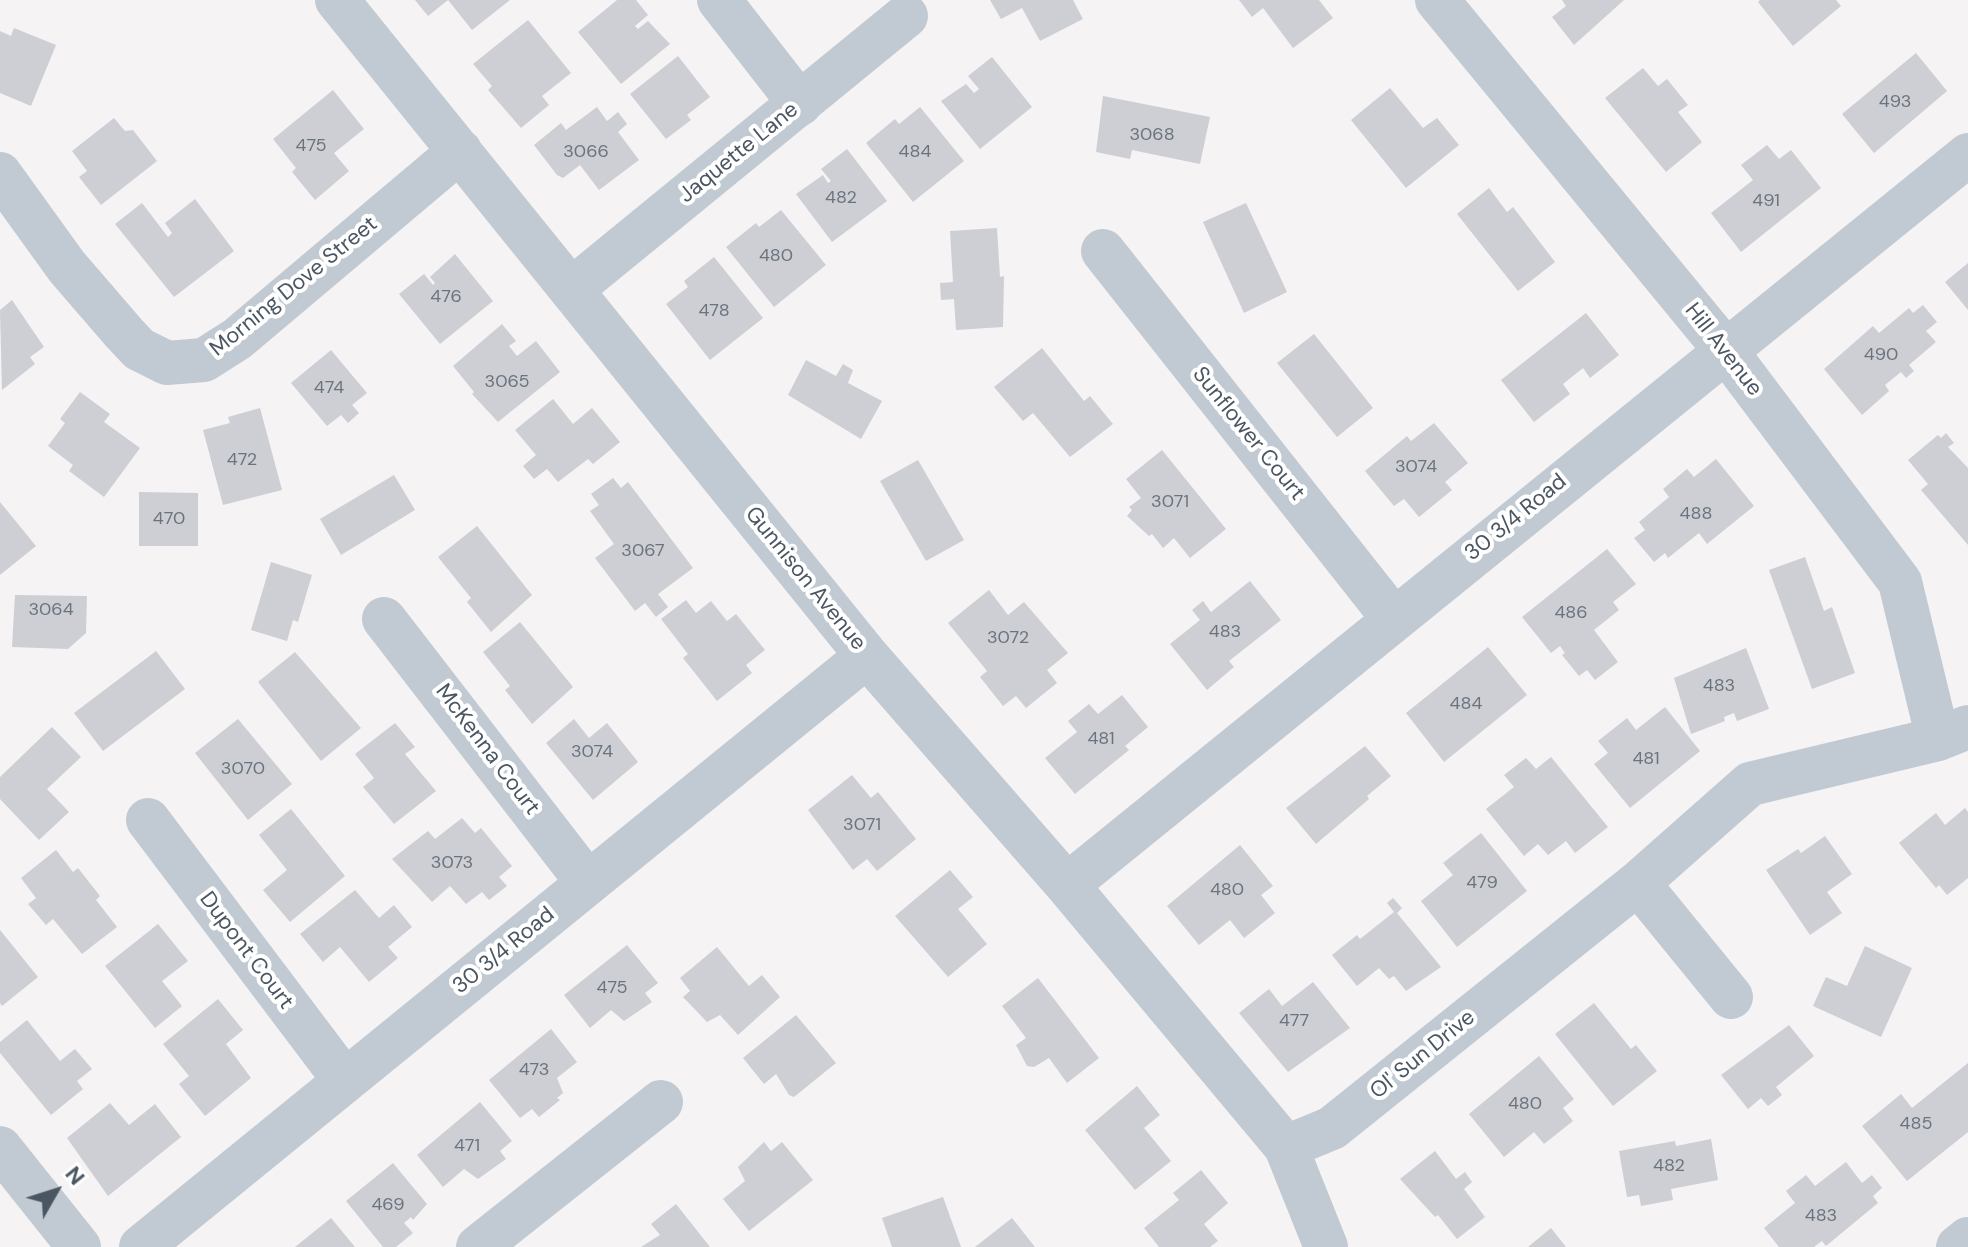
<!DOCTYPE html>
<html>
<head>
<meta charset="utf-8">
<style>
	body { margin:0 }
	#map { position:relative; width:1968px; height:1247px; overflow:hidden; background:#f5f3f3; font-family:"DM Sans",sans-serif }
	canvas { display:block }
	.north { position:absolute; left:16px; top:1151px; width:80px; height:80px; -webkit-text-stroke:6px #fff; paint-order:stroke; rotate:51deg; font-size:22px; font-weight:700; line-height:32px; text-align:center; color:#4a5661 }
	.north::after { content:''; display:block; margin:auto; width:28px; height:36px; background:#4a5661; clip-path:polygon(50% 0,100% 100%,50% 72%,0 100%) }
</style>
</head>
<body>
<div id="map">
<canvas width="1968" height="1247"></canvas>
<div class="north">N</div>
</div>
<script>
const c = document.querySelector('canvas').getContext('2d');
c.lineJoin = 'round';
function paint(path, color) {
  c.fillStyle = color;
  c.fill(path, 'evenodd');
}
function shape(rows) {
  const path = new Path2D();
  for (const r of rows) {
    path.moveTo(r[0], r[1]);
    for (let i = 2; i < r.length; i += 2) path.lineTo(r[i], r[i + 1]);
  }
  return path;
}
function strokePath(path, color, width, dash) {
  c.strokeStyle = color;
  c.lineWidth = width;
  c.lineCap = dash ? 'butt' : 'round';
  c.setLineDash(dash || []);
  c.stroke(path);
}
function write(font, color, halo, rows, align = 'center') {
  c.font = font + ' "DM Sans",sans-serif';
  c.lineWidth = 8;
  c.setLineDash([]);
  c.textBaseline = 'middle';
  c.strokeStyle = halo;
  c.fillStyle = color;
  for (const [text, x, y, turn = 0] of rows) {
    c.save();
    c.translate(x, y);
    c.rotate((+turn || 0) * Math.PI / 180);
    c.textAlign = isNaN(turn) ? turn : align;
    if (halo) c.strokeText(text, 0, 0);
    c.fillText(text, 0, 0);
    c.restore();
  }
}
const building = shape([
	[415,0,510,0,472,30,448,0,428,16],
	[617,0,636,0,648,15,635,26,638,29,648,21,670,44,621,84,578,32],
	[990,0,1073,0,1083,19,1040,41,1022,8,1001,19],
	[1239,0,1319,0,1333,18,1293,48,1263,8,1252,17],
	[1562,0,1624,0,1574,45,1552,17,1566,6],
	[1760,0,1836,0,1841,6,1793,46,1758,2],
	[528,20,571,73,542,96,549,105,521,128,488,90,492,86,473,64],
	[14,28,56,45,31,106,0,93,0,31,11,36],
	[1916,53,1947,91,1874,153,1842,114],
	[678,56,710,97,687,115,691,120,666,139,630,94],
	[992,57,1032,107,980,149,941,101,966,84,974,93,979,89,968,76],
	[1643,68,1658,86,1667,79,1688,105,1678,112,1702,142,1666,172,1605,98],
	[1390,88,1423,128,1437,118,1459,145,1406,188,1351,120],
	[333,90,364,129,334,153,349,171,315,200,292,172,296,168,273,139],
	[1103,96,1210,117,1200,164,1132,150,1130,159,1096,152],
	[597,107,607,121,618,112,627,124,618,132,639,160,599,190,580,165,563,178,557,175,534,145,561,123,566,130],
	[920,107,964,161,913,202,866,143,895,119,899,124],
	[114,118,125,131,133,130,157,161,101,205,79,177,87,171,72,151],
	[1767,145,1779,159,1791,150,1821,188,1741,252,1711,213,1753,180,1741,165],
	[847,149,887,201,832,242,796,194,823,175,828,183,831,181,821,169],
	[1489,188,1507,212,1513,207,1555,262,1518,291,1457,214],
	[195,199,234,251,174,297,115,224,142,203,168,237,172,233,165,223],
	[1246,203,1287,292,1244,313,1203,222],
	[781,210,826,265,774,307,726,247,756,223,759,227],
	[997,228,1000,277,1004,276,1003,327,956,330,954,299,941,300,940,283,953,282,950,231],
	[455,254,493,301,440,344,399,294,424,274,433,285,435,283,430,277],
	[714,257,763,318,710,360,666,304,688,287,684,281],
	[1968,263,1968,310,1945,282],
	[12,300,44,347,30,357,35,364,2,390,0,310],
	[1923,305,1937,322,1926,331,1936,342,1909,365,1914,371,1906,378,1901,372,1885,385,1889,391,1862,415,1824,369,1873,326,1879,333,1909,308,1913,313],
	[1586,313,1619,355,1590,378,1583,368,1563,384,1570,394,1534,422,1501,380],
	[502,324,516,341,509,346,517,356,536,341,560,372,498,422,472,394,474,392,453,366],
	[1314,334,1373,408,1337,437,1277,363],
	[1042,348,1084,401,1090,396,1113,424,1070,457,1033,413,1023,421,994,387],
	[331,350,367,393,352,405,359,413,348,423,341,415,327,426,291,383],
	[806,360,836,376,843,364,853,370,848,383,882,401,861,439,788,395],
	[80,392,110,414,104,422,140,448,104,497,69,471,73,465,48,446,65,423,60,419],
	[553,399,573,424,592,408,620,442,593,464,588,459,558,482,547,469,534,479,523,466,536,455,515,430],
	[260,408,282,490,223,505,203,430,230,423,228,417],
	[1434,423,1468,463,1445,482,1452,490,1419,517,1404,499,1394,506,1365,471,1407,436,1411,441],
	[1946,433,1954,443,1948,447,1968,468,1968,545,1921,490,1928,484,1908,460,1938,435,1941,438],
	[1162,450,1226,529,1190,558,1174,538,1163,548,1152,534,1149,536,1127,516,1132,510,1129,507,1141,498,1126,479],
	[1716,459,1754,506,1707,544,1699,533,1668,558,1665,553,1654,562,1634,538,1645,530,1639,522,1669,497,1663,489,1687,469,1694,477],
	[918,460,964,540,926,561,880,481],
	[394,475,415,510,341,555,320,519],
	[613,478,621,488,628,482,693,568,658,594,668,607,656,617,645,603,635,611,595,558,614,544,590,511,599,505,591,494],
	[139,492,198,493,198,546,139,546],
	[0,502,36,546,0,575],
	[477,526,532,595,491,632,467,602,471,598,438,557],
	[1607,549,1636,584,1613,602,1619,610,1594,630,1618,662,1595,680,1587,670,1579,676,1562,655,1565,653,1560,646,1551,653,1522,617],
	[1805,557,1824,611,1832,607,1855,673,1812,689,1769,570],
	[271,562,312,575,298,622,293,620,287,641,251,630],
	[1250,581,1281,620,1229,661,1234,667,1207,690,1170,644,1200,620,1192,610,1203,601,1211,612],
	[989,590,1008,615,1024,602,1068,653,1047,670,1057,683,1026,708,1016,696,1003,706,980,677,987,671,948,623],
	[15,595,87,596,86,633,68,649,12,647],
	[686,600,696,613,711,601,727,621,736,614,765,650,746,665,752,673,717,701,683,658,688,654,661,619],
	[520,622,573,687,532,724,505,690,510,686,483,652],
	[1488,647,1527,695,1444,762,1406,713],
	[1746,648,1769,709,1737,721,1734,713,1724,717,1725,721,1691,734,1674,678],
	[156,651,185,689,103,751,74,713],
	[295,652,361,728,321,761,258,682],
	[1122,695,1148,727,1125,746,1129,750,1075,794,1045,758,1077,732,1068,721,1089,704,1098,714],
	[1665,707,1700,751,1630,808,1594,764,1608,753,1598,741,1627,718,1636,730],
	[238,719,292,784,248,820,195,753],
	[574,719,589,738,607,723,638,762,593,800,546,743],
	[395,723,415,747,405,754,436,791,394,824,363,787,374,778,355,754],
	[52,727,81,757,47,789,69,812,39,840,0,799,0,777],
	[1365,746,1391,776,1367,796,1369,799,1316,844,1286,808],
	[1551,757,1608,827,1575,853,1566,841,1548,855,1538,844,1524,856,1486,809,1514,787,1504,775,1526,758,1536,769],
	[852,775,871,798,878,792,916,839,877,871,867,859,853,870,808,810],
	[1965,808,1968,812,1968,878,1947,895,1939,885,1936,888,1899,843,1936,813,1945,825],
	[291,809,345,876,290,922,263,890,287,870,259,835],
	[462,818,475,833,481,828,512,866,499,877,507,886,489,900,482,892,466,904,450,886,432,902,392,859,428,831,435,839],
	[1481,833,1527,891,1457,947,1421,901,1453,875,1443,863],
	[1825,836,1852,874,1827,892,1842,913,1810,935,1766,870,1798,849,1801,853],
	[1240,845,1273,886,1261,895,1275,913,1244,938,1230,920,1199,945,1167,906],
	[56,850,73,872,78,868,100,896,96,900,117,927,82,954,53,919,46,925,28,904,36,898,21,878],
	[950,870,973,897,958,909,987,944,948,977,895,916],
	[355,890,379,918,394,905,412,927,388,947,398,958,369,982,340,947,323,962,300,934],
	[1393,898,1402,908,1397,913,1441,967,1406,991,1394,976,1389,979,1379,968,1357,986,1332,955,1357,935,1360,939,1394,912,1387,903],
	[158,924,188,961,162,981,182,1006,155,1028,105,966],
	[0,930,38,977,2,1006,0,1003],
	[627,945,658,983,645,993,652,1002,624,1021,611,1010,590,1028,564,995],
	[1865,946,1912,968,1881,1037,1813,1006,1826,977,1847,986],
	[717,947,749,986,762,975,780,997,738,1035,720,1015,707,1022,683,997,690,991,680,978],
	[1038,978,1099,1058,1067,1083,1049,1058,1034,1067,1027,1066,1016,1045,1026,1038,1002,1006],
	[1313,982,1350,1028,1288,1072,1239,1013,1269,989,1282,1006],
	[218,999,243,1030,226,1044,251,1078,205,1116,179,1084,189,1076,163,1044],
	[1594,1003,1631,1049,1636,1045,1657,1071,1613,1106,1555,1034],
	[796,1015,836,1063,794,1097,789,1095,776,1074,764,1084,743,1058],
	[27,1020,60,1061,75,1049,92,1069,77,1081,83,1089,51,1115,0,1053,0,1042],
	[1789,1025,1814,1056,1776,1087,1782,1095,1768,1106,1761,1098,1748,1109,1721,1075],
	[551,1029,577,1062,557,1078,563,1093,557,1098,560,1100,539,1117,532,1109,520,1118,489,1080],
	[1539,1056,1574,1099,1563,1108,1573,1121,1544,1144,1534,1132,1504,1157,1469,1114],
	[1968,1063,1968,1132,1907,1181,1862,1126,1901,1094,1912,1108],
	[1137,1086,1160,1115,1144,1128,1171,1161,1135,1190,1085,1130],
	[480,1102,512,1141,500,1151,506,1159,478,1179,464,1169,443,1187,417,1155],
	[110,1103,129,1125,155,1104,181,1137,108,1196,67,1138],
	[1711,1139,1718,1180,1671,1189,1673,1200,1641,1206,1639,1195,1627,1197,1619,1151,1675,1141,1676,1146],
	[764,1142,771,1151,782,1142,813,1180,749,1231,723,1199,745,1181,738,1167],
	[1435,1151,1456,1179,1465,1172,1472,1182,1464,1189,1485,1217,1457,1239,1438,1215,1435,1217,1400,1179],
	[1846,1162,1862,1183,1872,1175,1882,1188,1873,1196,1878,1203,1826,1246,1822,1241,1814,1247,1779,1247,1764,1228,1795,1203,1786,1191,1806,1175,1815,1186],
	[393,1163,427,1204,413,1220,411,1217,404,1223,413,1233,396,1247,383,1247,346,1201],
	[1201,1170,1228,1203,1204,1224,1218,1241,1210,1247,1159,1247,1144,1228,1179,1200,1173,1193],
	[943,1197,961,1247,892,1247,882,1218],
	[676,1204,710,1247,641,1247,660,1235,651,1224],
	[331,1218,355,1247,295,1247],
	[1012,1218,1035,1247,975,1247],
	[1551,1228,1566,1247,1528,1247]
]);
const minor = shape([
	[337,0,867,656,1067,885,1286,1147,1326,1247],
	[719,0,800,104],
	[1437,0,1726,351,1900,582,1938,739],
	[0,174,67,267,124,333,139,349,167,363,204,360,237,339,460,151],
	[1103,251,1393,618],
	[572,289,906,16],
	[384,619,588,883],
	[148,820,345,1081],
	[1638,883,1731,997],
	[1067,885,1968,155],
	[1286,1147,1332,1128,1638,883,1750,784,1938,739,1968,727],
	[0,1148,79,1247],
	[141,1247,867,656],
	[478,1247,661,1102],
	[1958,1247,1968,1239]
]);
const numberNames = [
	["493",1895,102],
	["3068",1152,135],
	["475",311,146],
	["3066",586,152],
	["484",915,152],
	["482",841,198],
	["491",1766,201],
	["480",776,256],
	["476",446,297],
	["478",714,311],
	["490",1881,355],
	["3065",507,382],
	["474",329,388],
	["472",242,460],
	["3074",1416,467],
	["3071",1170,502],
	["488",1696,514],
	["470",169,519],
	["3067",643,551],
	["3064",51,610],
	["486",1571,613],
	["483",1225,632],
	["3072",1008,638],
	["483",1719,686],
	["484",1466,704],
	["481",1101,739],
	["3074",592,752],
	["481",1646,759],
	["3070",243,769],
	["3071",862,825],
	["3073",452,863],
	["479",1482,883],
	["480",1227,890],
	["475",612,988],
	["477",1294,1021],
	["473",534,1070],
	["480",1525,1104],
	["485",1916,1124],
	["471",467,1146],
	["482",1669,1166],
	["469",388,1205],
	["483",1821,1216]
];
const streetNames = [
	["Jaquette Lane",739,153,-39],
	["Morning Dove Street",294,287,-39],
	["Hill Avenue",1723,350,52],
	["Sunflower Court",1248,434,51],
	["30 3/4 Road",1516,518,-39],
	["Gunnison Avenue",805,579,51],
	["McKenna Court",487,750,53],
	["Dupont Court",246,951,53],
	["30 3/4 Road",504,951,-39],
	["Ol' Sun Drive",1423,1055,-39]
];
paint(building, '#cdcfd5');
strokePath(minor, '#c1cad2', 44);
write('18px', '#6b747e', null, numberNames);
write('22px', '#4a5661', '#fff', streetNames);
</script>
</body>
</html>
